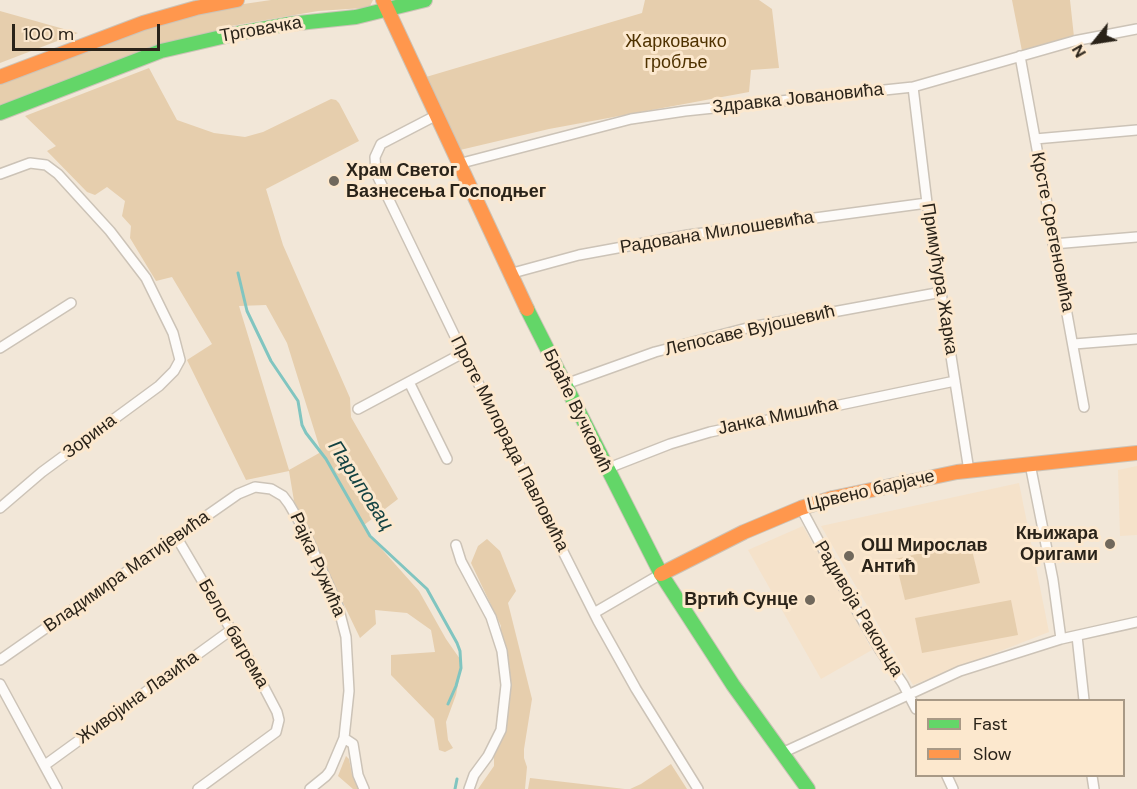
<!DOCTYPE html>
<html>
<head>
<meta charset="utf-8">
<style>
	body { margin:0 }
	#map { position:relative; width:1137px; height:789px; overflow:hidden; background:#f2e7d8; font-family:"DM Sans",sans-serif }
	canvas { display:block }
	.legend { position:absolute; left:915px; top:699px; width:210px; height:78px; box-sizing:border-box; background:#fce8ce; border:2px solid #a89986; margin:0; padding:8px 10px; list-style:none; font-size:18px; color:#2a2319 }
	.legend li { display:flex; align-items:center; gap:12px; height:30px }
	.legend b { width:30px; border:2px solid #a89986 }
	.north { position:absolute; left:1065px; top:12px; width:60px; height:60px; -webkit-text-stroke:4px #fce8ce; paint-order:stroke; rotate:240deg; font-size:16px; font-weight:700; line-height:24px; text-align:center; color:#2a2319 }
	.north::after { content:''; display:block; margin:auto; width:21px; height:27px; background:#2a2319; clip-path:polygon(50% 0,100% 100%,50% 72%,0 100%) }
	.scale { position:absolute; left:12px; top:24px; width:148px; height:27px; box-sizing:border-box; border:3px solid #2a2319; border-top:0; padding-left:8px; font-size:18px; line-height:21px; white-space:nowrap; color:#2a2319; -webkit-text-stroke:4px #fce8ce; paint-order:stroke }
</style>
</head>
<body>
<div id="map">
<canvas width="1137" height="789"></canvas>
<ul class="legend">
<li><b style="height:8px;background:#63d668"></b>Fast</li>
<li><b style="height:8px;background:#ff974d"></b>Slow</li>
</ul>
<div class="north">N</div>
<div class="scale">100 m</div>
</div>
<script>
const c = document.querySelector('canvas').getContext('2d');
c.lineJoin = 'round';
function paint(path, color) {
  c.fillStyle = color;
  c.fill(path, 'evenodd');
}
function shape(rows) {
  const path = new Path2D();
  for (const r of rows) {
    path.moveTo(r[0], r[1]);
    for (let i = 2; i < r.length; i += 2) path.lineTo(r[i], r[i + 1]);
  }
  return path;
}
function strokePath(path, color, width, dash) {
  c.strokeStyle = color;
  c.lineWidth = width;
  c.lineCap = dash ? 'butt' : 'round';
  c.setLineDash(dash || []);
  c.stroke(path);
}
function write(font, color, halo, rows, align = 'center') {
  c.font = font + ' "DM Sans",sans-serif';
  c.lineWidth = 6;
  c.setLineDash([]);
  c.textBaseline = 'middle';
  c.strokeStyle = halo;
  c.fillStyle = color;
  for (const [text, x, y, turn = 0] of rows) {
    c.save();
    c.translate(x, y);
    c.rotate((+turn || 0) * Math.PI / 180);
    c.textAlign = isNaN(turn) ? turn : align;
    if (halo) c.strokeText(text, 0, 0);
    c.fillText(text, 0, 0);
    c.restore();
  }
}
const built = shape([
	[1137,466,1137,535,1120,536,1118,470],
	[1019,483,1049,632,913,685,821,526],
	[803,526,872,650,821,679,748,550]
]);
const green = shape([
	[271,0,373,0,370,6,363,8,318,11,231,26,0,107,0,85,75,55,146,28,230,6],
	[645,0,759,0,772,9,779,68,751,70,749,92,549,129,460,150,426,77,642,13],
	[1012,0,1070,0,1074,37,1022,51],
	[0,11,78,33,0,63],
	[149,68,177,120,214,133,245,137,263,132,331,99,336,100,339,103,359,141,266,189,283,245,350,398,351,417,398,499,364,525,370,536,419,591,446,639,460,659,461,668,456,695,446,722,448,740,453,748,445,752,439,750,434,719,391,675,391,655,435,652,431,630,407,613,375,610,376,624,360,638,294,501,289,471,246,480,187,360,212,344,172,277,156,281,130,238,131,226,122,216,125,201,107,187,95,195,87,192,47,151,56,146,25,116],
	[266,305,287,343,321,452,289,470,239,306],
	[487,539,500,551,516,591,508,603,532,699,524,749,524,758,527,767,525,789,478,789,494,766,494,745,506,685,499,639,501,626,471,563,478,546],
	[970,542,980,583,905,600,895,559],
	[1011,600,1018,635,922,653,915,618],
	[346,756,349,759,352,774,362,789,353,789,338,776],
	[671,764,687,789,630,789,641,784],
	[530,778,625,789,528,789]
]);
const stream = shape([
	[238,273,247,311,271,361,298,401,302,425,306,433,326,459,370,536,427,589,457,643,460,651,461,668,456,686,448,704],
	[455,789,457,779]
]);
const street = shape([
	[1020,56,1084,407],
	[913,87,927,203,969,471],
	[435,116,381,144,375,157,376,173,463,353,598,621,636,689,698,789],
	[1035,139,1137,130],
	[458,164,631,119,685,111,913,87,1074,41,1137,29],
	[0,174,30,163,46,165,58,174,110,231,146,278,173,333,180,360,174,371,159,386,42,472,0,508],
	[1053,244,1137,237],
	[509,274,579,255,688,235,927,203],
	[1074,344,1137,339],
	[0,348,71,303],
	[409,382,447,459],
	[563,385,655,352,751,327,942,292],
	[358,409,463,353],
	[1030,464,1053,580,1061,639],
	[606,469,670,444,710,432,955,381],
	[801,508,846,592,880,650,903,684,916,709],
	[177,538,256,672,277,712,279,720,276,732,198,789],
	[456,545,461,561,491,617,502,651,506,685,501,730,488,756,474,775,469,789],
	[594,613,661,574],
	[1077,636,1084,700],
	[0,660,238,494,255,487,271,489,283,496,289,504,304,530,338,606,346,637,349,691,344,738,330,771,326,776,310,789],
	[0,684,57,789],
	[344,738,353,744,358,775,364,789],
	[782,753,960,671,1061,639,1137,622],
	[45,765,231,630],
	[947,776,953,789],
	[1092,776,1094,789]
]);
const fast = shape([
	[0,113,161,51,239,33,289,24,356,17,425,0],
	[527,309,661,574,733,685,808,789]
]);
const slow = shape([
	[383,0,527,309],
	[0,77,143,23,196,8,237,0],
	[661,574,744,532,801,508,833,498,957,472,1137,453]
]);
const markers = [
	[334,181,6,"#70685c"],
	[1110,544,6,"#70685c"],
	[849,556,6,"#70685c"],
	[810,600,6,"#70685c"]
];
const streetNames = [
	["Трговачка",261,30,-10],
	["Здравка Јовановића",798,99,-6],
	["Крсте Сретеновића",1052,232,79],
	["Радована Милошевића",717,233,-9],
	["Примућура Жарка",939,279,81],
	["Лепосаве Вујошевић",750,331,-13],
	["Браће Вучковић",577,411,64],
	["Јанка Мишића",778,417,-12],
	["Зорина",90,437,-37],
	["Проте Милорада Павловића",509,444,63],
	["Црвено барјаче",871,491,-13],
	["Рајка Ружића",317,565,66],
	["Владимира Матијевића",127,572,-35],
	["Радивоја Ракоњца",858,609,59],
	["Белог багрема",233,634,60],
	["Живојина Лазића",138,698,-36]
];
const parkNames = [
	["Жарковачко",676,42],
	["гробље",676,63]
];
const poiNames = [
	["Храм Светог",346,171],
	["Вазнесења Господњег",346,192],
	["Књижара",1098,534,"right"],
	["Оригами",1098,555,"right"],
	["ОШ Мирослав",861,546],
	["Антић",861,567],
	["Вртић Сунце",798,600,"right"]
];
const waterNames = [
	["Париповац",360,486,57]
];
paint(built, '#f5e2ca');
paint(green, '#e6cead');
strokePath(stream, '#81c5c0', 3);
strokePath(street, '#ccc3b7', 12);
strokePath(fast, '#ccc3b7', 16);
strokePath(slow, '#ccc3b7', 16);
strokePath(street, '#fdfbf9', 9);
strokePath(fast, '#63d668', 14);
strokePath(slow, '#ff974d', 14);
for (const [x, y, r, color] of markers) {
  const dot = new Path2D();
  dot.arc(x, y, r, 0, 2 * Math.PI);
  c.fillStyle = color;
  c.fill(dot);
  strokePath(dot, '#fce8ce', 2);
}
write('18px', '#2a2319', '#fce8ce', streetNames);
write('18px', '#4f3200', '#fce8ce', parkNames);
write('bold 18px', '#2a2319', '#fce8ce', poiNames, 'left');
write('italic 20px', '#134242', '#fce8ce', waterNames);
</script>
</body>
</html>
